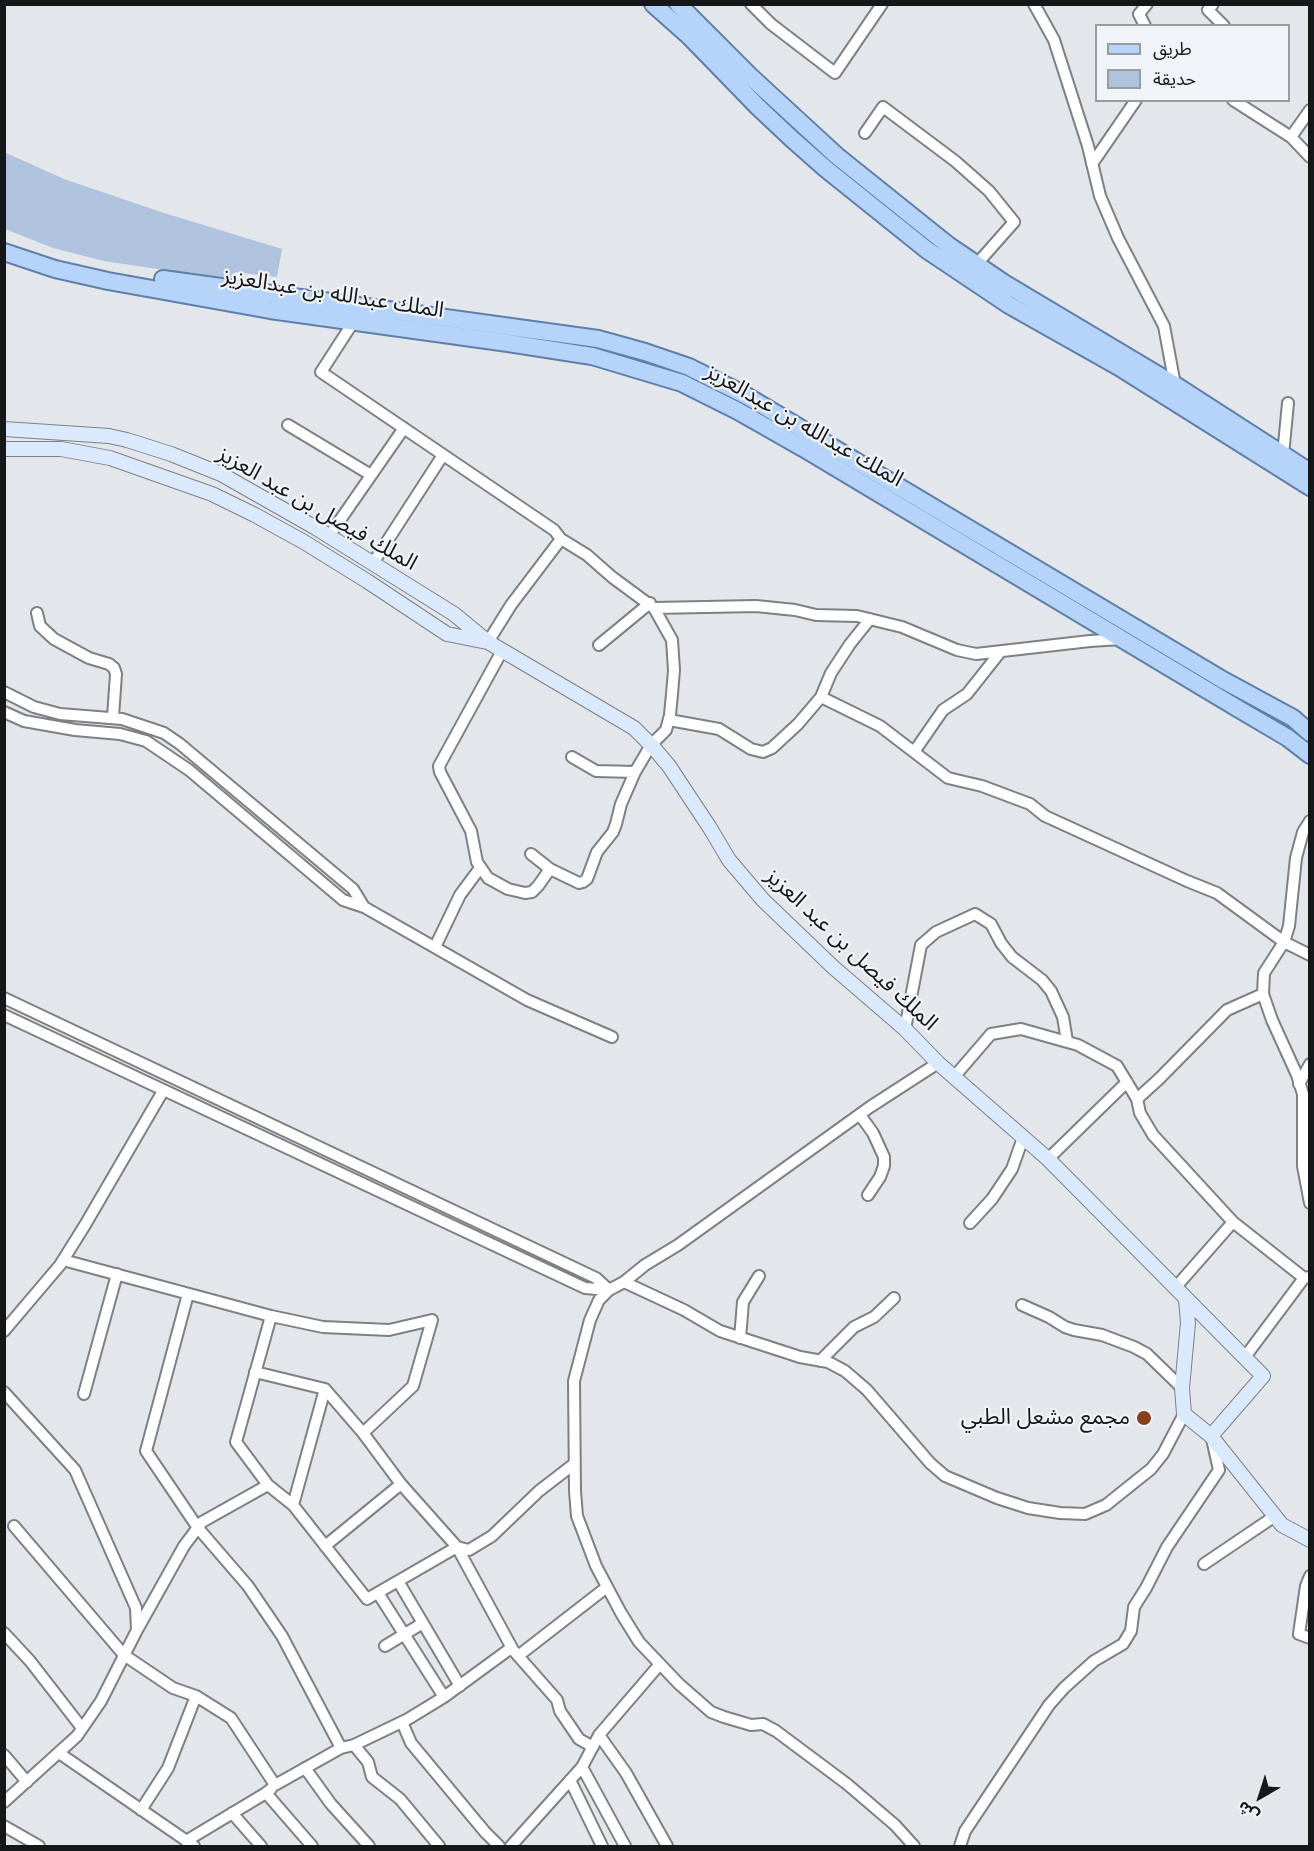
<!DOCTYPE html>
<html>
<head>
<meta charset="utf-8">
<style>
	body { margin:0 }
	#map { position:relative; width:1314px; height:1851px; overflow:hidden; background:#e3e6eb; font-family:"Space Grotesk","Noto Sans Arabic",sans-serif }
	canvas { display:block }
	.frame { position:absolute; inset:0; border:6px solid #161719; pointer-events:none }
	.legend { position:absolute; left:1095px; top:24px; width:195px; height:78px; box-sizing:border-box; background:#f0f4f9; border:2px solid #999c9f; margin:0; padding:8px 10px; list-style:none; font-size:18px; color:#161719 }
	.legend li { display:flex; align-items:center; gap:12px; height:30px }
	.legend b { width:30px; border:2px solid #999c9f }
	.north { position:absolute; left:1230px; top:1767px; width:60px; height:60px; -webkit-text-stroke:4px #f0f4f9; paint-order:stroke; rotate:219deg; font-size:16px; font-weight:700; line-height:24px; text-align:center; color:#161719 }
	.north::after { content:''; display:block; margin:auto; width:21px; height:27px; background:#161719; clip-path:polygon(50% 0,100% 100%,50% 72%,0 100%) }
</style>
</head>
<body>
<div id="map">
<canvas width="1314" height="1851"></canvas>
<div class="frame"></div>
<ul class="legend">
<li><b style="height:8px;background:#b6d4fa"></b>طريق</li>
<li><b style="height:16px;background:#afc3de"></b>حديقة</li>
</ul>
<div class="north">ش</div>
</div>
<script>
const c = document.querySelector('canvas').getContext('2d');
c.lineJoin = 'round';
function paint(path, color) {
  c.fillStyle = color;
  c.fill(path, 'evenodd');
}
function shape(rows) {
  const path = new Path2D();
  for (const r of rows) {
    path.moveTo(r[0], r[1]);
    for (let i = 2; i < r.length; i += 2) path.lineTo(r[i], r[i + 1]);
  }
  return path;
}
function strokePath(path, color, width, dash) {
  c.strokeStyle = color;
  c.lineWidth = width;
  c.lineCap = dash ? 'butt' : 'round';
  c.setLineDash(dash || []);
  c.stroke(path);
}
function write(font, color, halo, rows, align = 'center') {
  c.font = font + ' "Space Grotesk","Noto Sans Arabic",sans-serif';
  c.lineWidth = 4.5;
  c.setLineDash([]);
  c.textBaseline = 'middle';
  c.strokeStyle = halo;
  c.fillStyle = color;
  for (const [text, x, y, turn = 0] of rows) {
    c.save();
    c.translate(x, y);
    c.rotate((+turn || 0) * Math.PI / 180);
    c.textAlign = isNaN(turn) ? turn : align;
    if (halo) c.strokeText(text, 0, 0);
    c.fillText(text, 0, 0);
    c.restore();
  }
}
const green = shape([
	[4,152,64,179,161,212,282,249,277,277,235,272,232,280,104,261,53,248,5,229]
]);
const street = shape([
	[751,4,771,24,835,73,882,4],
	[1034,4,1054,40,1088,146,1100,196,1118,238,1164,326,1175,385],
	[1213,4,1208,10,1224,26],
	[1145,26,1139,14,1147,4],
	[1233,100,1291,137],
	[1310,110,1291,137,1310,157],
	[865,133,883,107,955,161,989,191,1014,222,976,265],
	[1092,164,1136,100],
	[354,321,321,372,554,530,561,539],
	[288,425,371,475],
	[1283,455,1288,403],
	[329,536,404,428],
	[373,563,443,455],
	[37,613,40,626,54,639,89,658,109,664,114,668,116,674,113,717],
	[488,642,511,605,561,539,587,555,612,577,654,608,756,606,795,610,816,615,857,616,902,627,957,650,976,654,1090,641,1121,639],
	[599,645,650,603],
	[502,651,439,766,440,772,471,831,477,862,488,878,508,889,525,893,532,892,538,886,550,869],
	[4,692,34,707,60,714,122,719,164,733,180,744,353,889,364,907,343,900,189,770,146,741,120,734,75,730,24,721,4,712],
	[821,697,880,726,948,778,982,786,1030,804,1045,816,1187,881,1217,893,1284,942,1310,955],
	[669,720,719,729,751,749,763,752,772,748,798,724,821,697,831,673,850,644,870,619],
	[914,752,943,710,967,694,1001,651],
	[572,757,596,771,635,772],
	[1310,821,1303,832,1296,858,1289,926,1284,942,1264,973,1263,994,1272,1020,1297,1075,1303,1094,1303,1166,1310,1203],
	[531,854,550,869,579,883,583,882,587,879,597,852,613,832,616,824,621,804,635,772,651,745,666,730,670,715,672,694,674,670,672,640,654,608],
	[364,907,527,1000,612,1037],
	[435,947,460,895,480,868],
	[4,998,596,1278,609,1290],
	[4,1015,585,1288,609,1290],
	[905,1029,921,945,936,932,975,914,991,924,1001,943,1012,957,1042,980,1051,991,1063,1017,1067,1041],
	[954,1077,991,1034,1021,1029,1078,1045,1117,1066,1137,1099,1140,1113,1153,1135,1233,1222,1304,1278,1310,1277],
	[1299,1084,1310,1064],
	[1137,1099,1159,1079,1227,1010,1263,994],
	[860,1115,873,1133,884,1157,884,1166,880,1177,868,1195],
	[1048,1159,1127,1082],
	[970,1223,992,1199,1012,1169,1023,1138],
	[63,1260,271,1316,236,1442,268,1485,202,1522,184,1546,137,1630],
	[624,1282,684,1310,720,1331,800,1357,828,1362,845,1371,867,1390,930,1463,945,1476,997,1498,1028,1508,1060,1513,1085,1514,1106,1505,1151,1469,1163,1454,1184,1414],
	[1175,1288,1233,1222],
	[188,1294,146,1451,198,1528,248,1586,282,1636,341,1748],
	[1022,1305,1049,1317,1065,1327,1074,1330,1102,1335,1134,1347,1147,1354,1182,1388],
	[271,1316,323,1327,389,1330,432,1320,413,1386,363,1433],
	[4,1331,60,1265,85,1225,163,1091],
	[740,1338,743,1302,759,1276],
	[1245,1357,1304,1278],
	[820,1361,854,1327,874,1317,894,1298],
	[255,1372,325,1389,363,1433,401,1484,457,1547,367,1599,293,1505,268,1485],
	[4,1392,75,1470,136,1608,137,1630,101,1701,77,1736,4,1802],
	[84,1394,117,1274],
	[293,1505,325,1389],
	[14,1526,124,1655,173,1688,196,1696,231,1718,275,1785,341,1748,354,1745,368,1762,372,1777,400,1799,439,1846],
	[325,1546,401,1484],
	[457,1547,513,1650,557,1700,560,1711,579,1739,593,1747],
	[457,1547,469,1550,492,1536,539,1491,574,1464],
	[1204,1564,1275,1516],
	[1310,1576,1306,1586,1299,1634,1310,1638],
	[398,1581,460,1686],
	[378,1593,444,1697],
	[4,1633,30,1661,82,1728],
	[385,1646,423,1623],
	[518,1656,607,1587],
	[402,1722,411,1743,485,1832,499,1846],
	[599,1735,626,1773,667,1846],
	[354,1745,408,1719,444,1697,511,1648],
	[59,1753,194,1846],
	[4,1755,27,1782],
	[582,1767,625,1846],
	[305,1768,331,1804,369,1846],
	[570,1780,602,1846],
	[271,1789,266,1793,312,1846],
	[141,1810,168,1768,196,1696],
	[232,1813,261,1846],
	[4,1826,39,1846],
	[186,1841,266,1793],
	[511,1846,582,1767,599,1735,660,1664],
	[914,1846,895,1825,847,1784,776,1731,763,1724,751,1725,724,1717,711,1712,679,1684,639,1642,621,1613,596,1566,577,1516,575,1491,574,1381,590,1320,599,1300,609,1290,624,1282,645,1265,678,1245,870,1107,938,1063],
	[960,1846,965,1831,1049,1705,1064,1688,1094,1661,1123,1644,1131,1631,1134,1607,1146,1588,1167,1547,1219,1470,1212,1439]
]);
const secondary = shape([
	[4,429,109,436,127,440,171,454,221,474,316,528,454,614,488,642,634,728,653,747,669,766,710,828,729,860,763,900,833,967,905,1029,938,1063,1048,1159,1263,1376,1211,1436],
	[4,449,61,449,110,458,212,494,255,515,304,542,367,581,447,634,487,642],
	[1186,1299,1188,1323,1182,1388,1184,1414,1211,1436,1282,1525,1310,1540]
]);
const primary = shape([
	[653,4,689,36,758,107,792,139,826,169,927,250,1009,305,1119,367,1310,487],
	[678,4,750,76,837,156,948,245,1004,283,1175,385,1310,472],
	[4,252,55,269,108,281,270,310,508,343,592,356,682,383,738,411,803,448,1237,708,1288,738,1310,755],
	[163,279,598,339,645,352,689,367,745,395,1223,680,1293,718,1310,733]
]);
const markers = [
	[1144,1418,8,"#87401c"]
];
const streetNames = [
	["الملك عبدالله بن عبدالعزيز",333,294,9],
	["الملك عبدالله بن عبدالعزيز",804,426,30],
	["الملك فيصل بن عبد العزيز",317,509,30],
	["الملك فيصل بن عبد العزيز",851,950,43]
];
const poiNames = [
	["مجمع مشعل الطبي",1130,1418]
];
paint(green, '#afc3de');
strokePath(street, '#7d8084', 14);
strokePath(secondary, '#7d8084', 16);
strokePath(primary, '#5f7fa9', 20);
strokePath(street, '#fff', 10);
strokePath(secondary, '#dbe9fc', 14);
strokePath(primary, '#b6d4fa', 16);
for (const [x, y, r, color] of markers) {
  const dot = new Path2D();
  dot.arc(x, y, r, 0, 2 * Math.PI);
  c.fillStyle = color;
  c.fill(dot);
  strokePath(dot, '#f0f4f9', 2);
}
write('22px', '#161719', '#f0f4f9', streetNames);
write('22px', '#161719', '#f0f4f9', poiNames, 'right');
</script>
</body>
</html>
